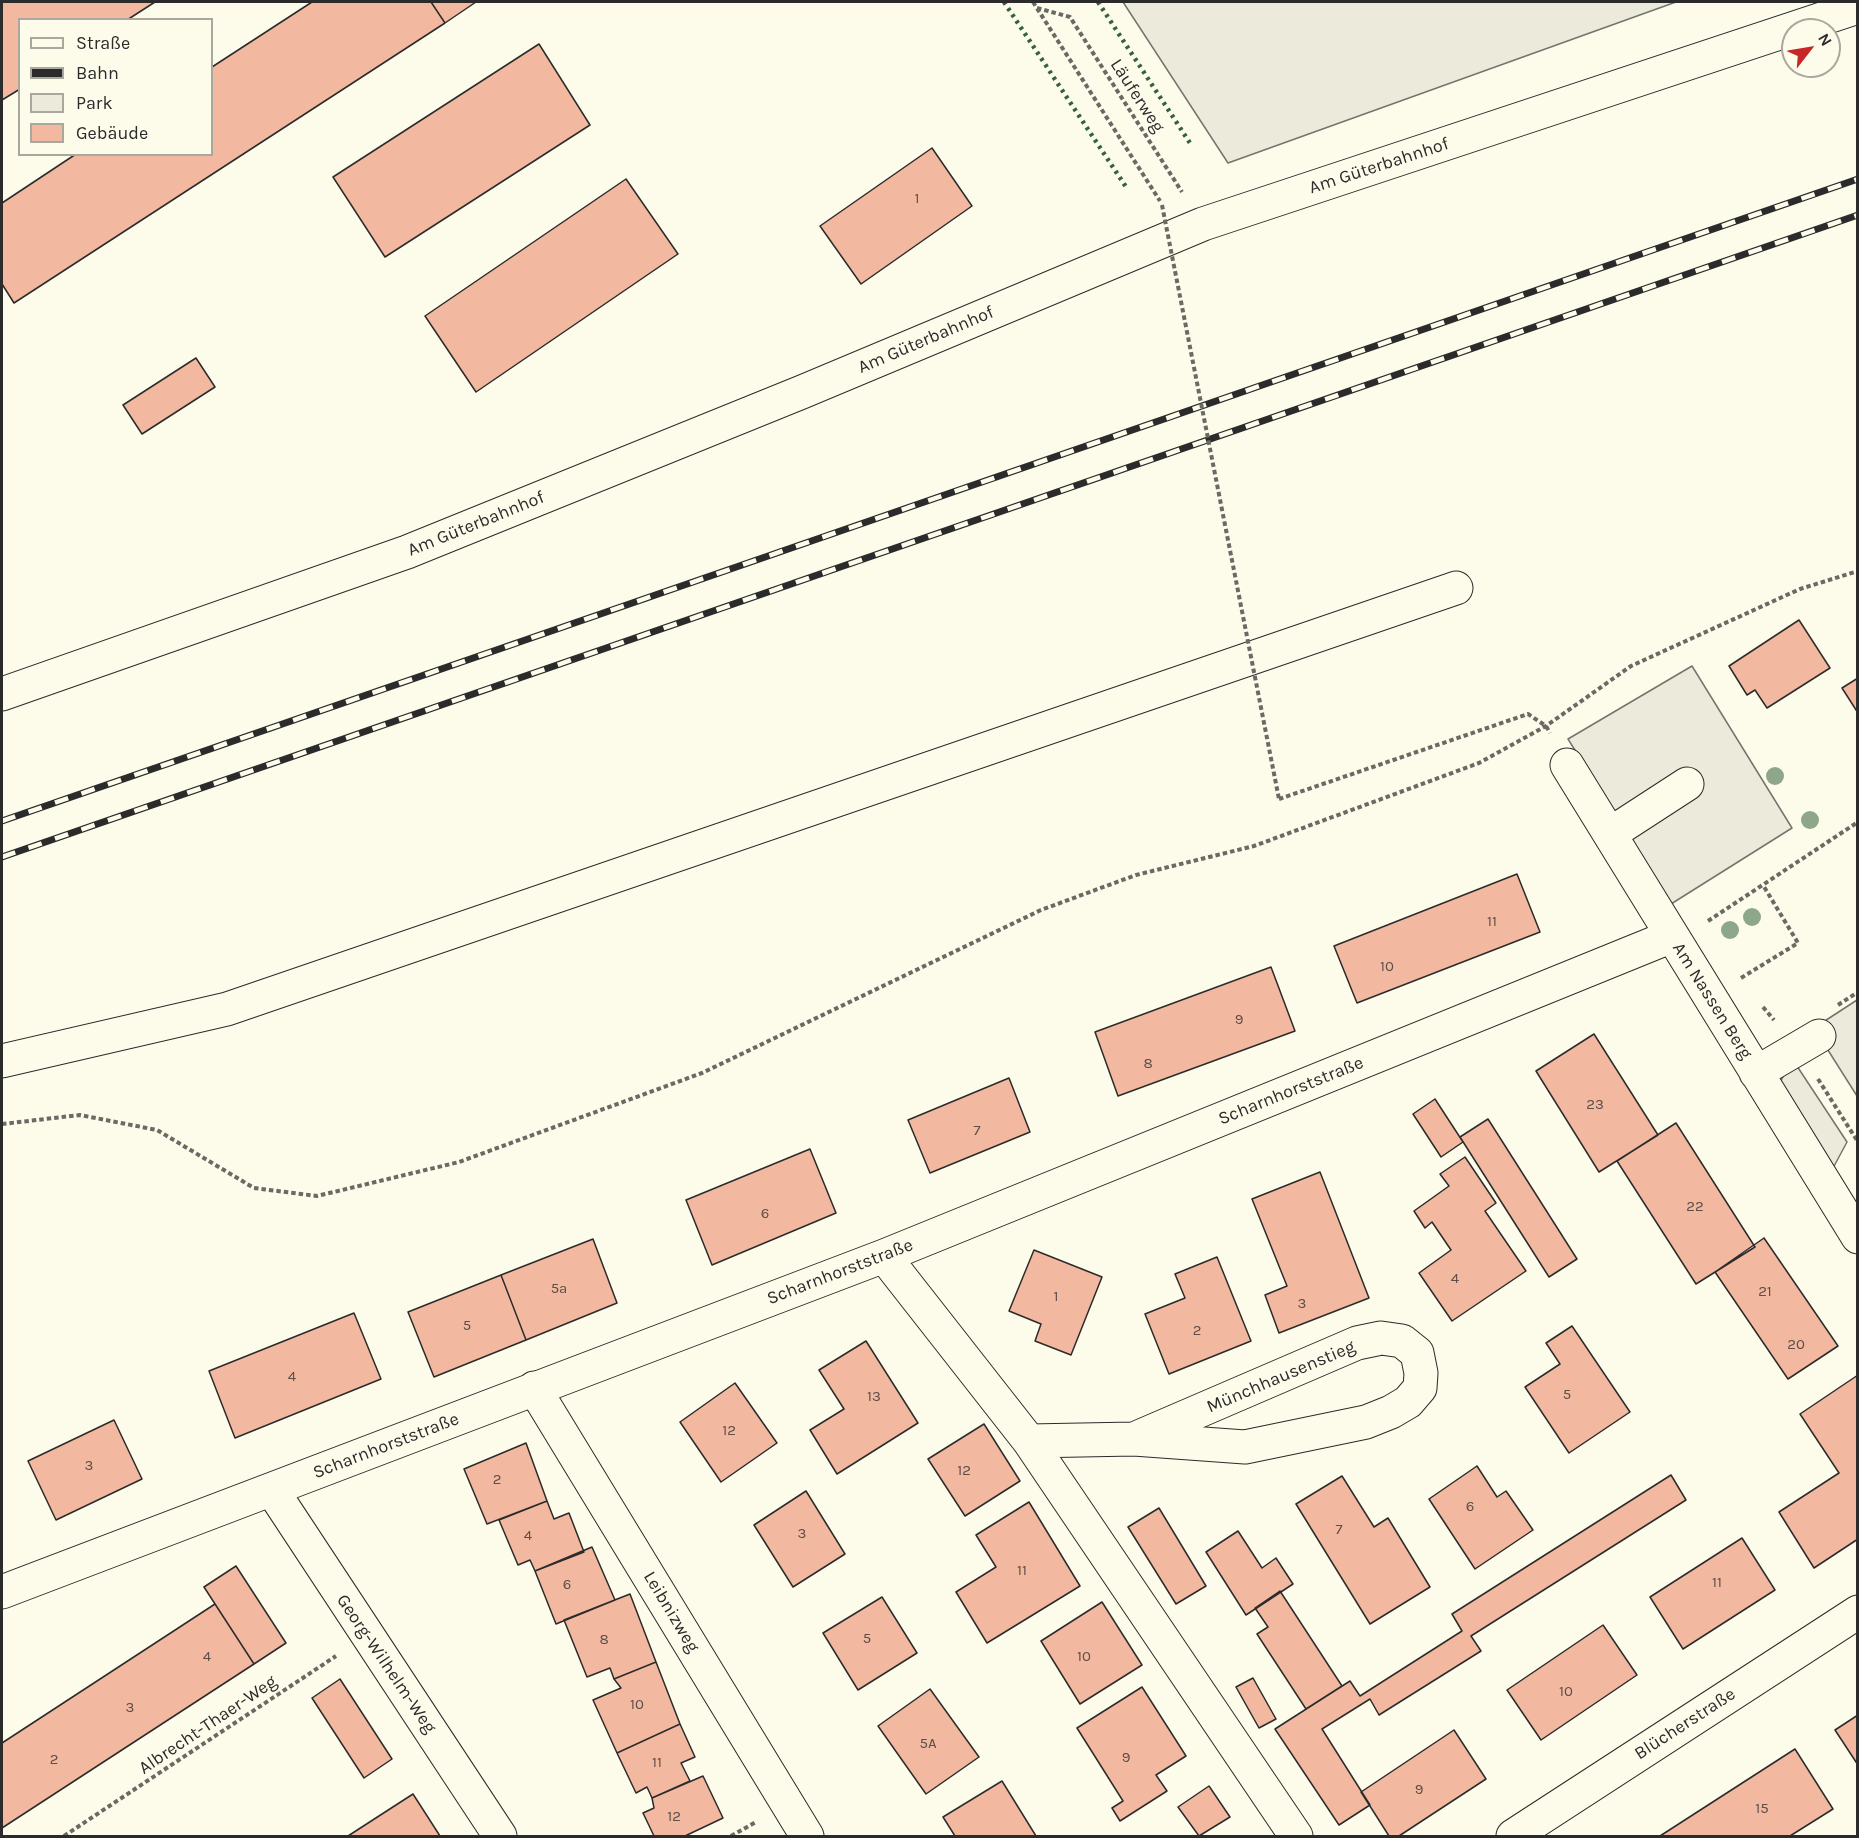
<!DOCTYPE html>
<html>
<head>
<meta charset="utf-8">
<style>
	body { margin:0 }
	#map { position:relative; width:1859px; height:1838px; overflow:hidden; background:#fdfbea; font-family:Karla,sans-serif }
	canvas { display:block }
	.frame { position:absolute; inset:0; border:3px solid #2b2b2b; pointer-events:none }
	.legend { position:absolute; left:18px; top:18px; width:195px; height:138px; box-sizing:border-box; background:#fdfbea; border:2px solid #a9a89e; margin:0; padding:8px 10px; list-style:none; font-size:18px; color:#2b2b2b }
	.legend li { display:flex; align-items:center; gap:12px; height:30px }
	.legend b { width:30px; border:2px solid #a9a89e }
	.north { position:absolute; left:1781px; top:18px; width:60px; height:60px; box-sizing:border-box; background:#fdfbea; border:2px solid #a9a89e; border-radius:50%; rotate:59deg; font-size:16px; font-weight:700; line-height:24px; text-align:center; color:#2b2b2b }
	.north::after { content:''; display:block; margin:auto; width:21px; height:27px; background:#c62828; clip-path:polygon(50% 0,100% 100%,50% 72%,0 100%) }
</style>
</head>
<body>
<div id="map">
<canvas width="1859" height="1838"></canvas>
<div class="frame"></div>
<ul class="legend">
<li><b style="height:8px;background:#fdfbea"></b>Straße</li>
<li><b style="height:8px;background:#2b2b2b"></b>Bahn</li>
<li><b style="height:16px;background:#ecebdb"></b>Park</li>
<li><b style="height:16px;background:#f2b8a0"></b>Gebäude</li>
</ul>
<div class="north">N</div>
</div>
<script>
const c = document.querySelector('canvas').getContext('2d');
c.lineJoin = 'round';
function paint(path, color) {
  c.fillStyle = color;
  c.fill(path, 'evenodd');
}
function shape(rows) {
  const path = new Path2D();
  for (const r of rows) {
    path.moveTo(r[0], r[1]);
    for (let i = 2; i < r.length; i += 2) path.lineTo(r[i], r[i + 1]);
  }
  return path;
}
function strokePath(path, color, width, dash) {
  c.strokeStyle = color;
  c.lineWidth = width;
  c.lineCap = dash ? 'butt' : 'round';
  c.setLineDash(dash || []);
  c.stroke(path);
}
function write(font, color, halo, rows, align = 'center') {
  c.font = font + ' Karla,sans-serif';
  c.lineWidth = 4.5;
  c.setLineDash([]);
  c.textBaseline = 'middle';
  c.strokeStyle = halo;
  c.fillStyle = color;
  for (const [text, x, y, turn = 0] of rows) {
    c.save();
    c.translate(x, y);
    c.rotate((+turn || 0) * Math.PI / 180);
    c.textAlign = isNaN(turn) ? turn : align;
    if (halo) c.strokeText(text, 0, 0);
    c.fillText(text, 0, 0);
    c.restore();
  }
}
const green = shape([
	[1123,2,1676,2,1228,163,1123,2]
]);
const parking = shape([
	[1692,666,1792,828,1671,904,1568,739,1692,666],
	[1857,1000,1857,1096,1814,1028,1857,1000],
	[1793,1060,1847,1142,1825,1183,1771,1097,1793,1060]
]);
const building = shape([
	[2,2,155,2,127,20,20,20,20,89,2,100,2,2],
	[312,2,431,2,445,23,14,303,2,284,2,203,76,154,212,154,212,67,312,2],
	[431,2,476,2,445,23,431,2],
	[539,44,590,125,385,257,333,177,539,44],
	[932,148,972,206,861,284,820,226,932,148],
	[626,179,678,254,476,392,425,316,626,179],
	[196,358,215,387,142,434,123,405,196,358],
	[1799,620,1830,668,1767,708,1755,690,1747,695,1729,666,1799,620],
	[1858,678,1858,713,1842,688,1858,678],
	[1517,874,1540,932,1357,1003,1334,946,1517,874],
	[1271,967,1295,1031,1118,1096,1095,1032,1271,967],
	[1594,1034,1658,1135,1599,1172,1536,1071,1594,1034],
	[1009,1078,1030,1132,930,1173,908,1120,1009,1078],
	[1435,1099,1463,1142,1441,1157,1413,1114,1435,1099],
	[1488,1119,1577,1259,1549,1277,1460,1137,1488,1119],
	[1676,1123,1755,1247,1696,1284,1617,1161,1676,1123],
	[810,1149,836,1213,712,1265,686,1200,810,1149],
	[1465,1157,1496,1203,1485,1211,1526,1271,1452,1321,1419,1273,1451,1250,1432,1222,1425,1228,1414,1211,1449,1186,1440,1174,1465,1157],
	[1320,1172,1369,1298,1279,1333,1265,1295,1287,1286,1252,1199,1320,1172],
	[1764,1238,1838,1346,1788,1379,1715,1272,1764,1238],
	[593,1239,617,1303,526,1340,501,1275,593,1239],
	[1034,1250,1102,1277,1071,1355,1035,1341,1041,1324,1009,1311,1034,1250],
	[1217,1257,1251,1341,1169,1374,1145,1314,1185,1298,1175,1274,1217,1257],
	[501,1275,526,1340,434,1377,408,1312,501,1275],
	[354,1313,381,1379,235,1438,209,1371,354,1313],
	[1572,1326,1630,1412,1569,1453,1525,1387,1560,1364,1546,1343,1572,1326],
	[866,1341,918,1423,837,1474,810,1430,844,1409,819,1370,866,1341],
	[1858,1375,1858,1539,1814,1568,1779,1512,1839,1473,1800,1414,1858,1375],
	[735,1383,777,1443,721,1482,680,1422,735,1383],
	[114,1420,142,1479,56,1520,28,1461,114,1420],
	[984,1424,1020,1481,965,1516,928,1459,984,1424],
	[526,1443,547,1501,487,1524,464,1469,526,1443],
	[1477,1466,1497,1497,1506,1491,1533,1530,1475,1569,1429,1499,1477,1466],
	[1671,1475,1686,1500,1471,1636,1481,1651,1379,1715,1370,1699,1322,1729,1370,1805,1339,1825,1275,1729,1350,1681,1360,1696,1462,1631,1452,1614,1671,1475],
	[1342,1476,1374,1527,1388,1518,1430,1587,1370,1624,1296,1504,1342,1476],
	[806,1491,845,1554,793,1587,754,1525,806,1491],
	[547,1501,554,1519,569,1513,584,1552,535,1571,530,1560,518,1565,499,1520,547,1501],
	[1029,1502,1080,1586,987,1643,956,1592,996,1567,976,1535,1029,1502],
	[1159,1508,1206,1586,1176,1604,1128,1527,1159,1508],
	[1238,1531,1262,1568,1276,1558,1293,1584,1246,1615,1206,1552,1238,1531],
	[1742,1538,1775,1590,1683,1649,1650,1597,1742,1538],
	[592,1547,615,1600,556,1624,535,1571,592,1547],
	[236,1566,286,1643,254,1664,204,1587,236,1566],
	[1280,1591,1342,1686,1306,1709,1257,1634,1268,1627,1255,1608,1280,1591],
	[630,1594,656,1662,614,1679,610,1668,587,1677,564,1620,630,1594],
	[882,1597,917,1653,858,1690,823,1633,882,1597],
	[1102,1602,1142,1665,1080,1704,1041,1641,1102,1602],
	[215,1604,254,1664,2,1828,2,1743,215,1604],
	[1603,1625,1637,1675,1541,1740,1507,1690,1603,1625],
	[656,1662,680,1724,617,1753,593,1700,621,1688,614,1679,656,1662],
	[1253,1678,1276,1719,1259,1728,1236,1687,1253,1678],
	[340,1679,392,1759,364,1778,312,1698,340,1679],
	[1142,1687,1186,1756,1156,1775,1167,1791,1120,1821,1112,1808,1123,1801,1077,1728,1142,1687],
	[930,1689,979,1757,926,1794,878,1726,930,1689],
	[1858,1715,1858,1765,1835,1730,1858,1715],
	[680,1724,695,1757,681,1763,690,1781,652,1798,647,1787,636,1793,617,1753,680,1724],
	[1454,1730,1486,1779,1399,1836,1389,1836,1361,1792,1454,1730],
	[1795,1749,1833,1809,1790,1836,1660,1836,1795,1749],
	[703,1776,723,1818,685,1836,654,1836,643,1813,654,1808,652,1798,703,1776],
	[1002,1781,1036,1836,955,1836,943,1817,1002,1781],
	[1209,1786,1230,1817,1199,1836,1178,1807,1209,1786],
	[413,1794,440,1836,348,1836,413,1794]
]);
const path = shape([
	[1033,2,1160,201],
	[1037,8,1070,17,1182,192],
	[1279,799,1528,714,1546,726,1550,733],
	[1708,921,1858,822],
	[1741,978,1798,943,1763,885],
	[1838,1005,1858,992],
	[1763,1007,1774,1020],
	[1818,1079,1858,1142],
	[2,1124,80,1115,157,1130,254,1188,317,1196,459,1162,702,1073,1041,910,1136,875,1254,846,1479,763,1546,726,1631,666,1800,589,1858,571],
	[64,1836,336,1656],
	[731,1836,756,1822]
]);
const minor = shape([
	[2,694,407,552,802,392,1203,224,1858,7],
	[1567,765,1858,1237],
	[1610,834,1687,784],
	[2,1061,227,1009,1456,588],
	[1756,1073,1819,1036],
	[884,1256,1029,1441,1296,1836],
	[534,1388,807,1836],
	[1029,1441,1134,1439,1245,1447,1366,1422,1391,1412,1408,1402,1420,1388,1421,1373,1417,1353,1402,1341,1381,1338,1357,1343,1134,1439],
	[272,1490,500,1836],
	[2,1592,884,1256,1672,936],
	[1513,1836,1858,1612]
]);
const rail = shape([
	[2,821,1858,179],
	[2,857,1858,215]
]);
const pathBridge = shape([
	[1162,205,1279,799]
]);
const hedge = shape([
	[1004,2,1126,187],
	[1098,2,1190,143]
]);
const trees = [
	[1775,776],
	[1810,820],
	[1752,917],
	[1730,930]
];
const numberNames = [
	["1",917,199],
	["11",1492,922],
	["10",1387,967],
	["9",1239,1020],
	["8",1148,1064],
	["23",1595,1105],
	["7",977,1131],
	["22",1695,1207],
	["6",765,1214],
	["4",1455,1279],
	["5a",559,1289],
	["21",1765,1292],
	["1",1056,1297],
	["3",1302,1304],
	["5",467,1326],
	["2",1197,1331],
	["20",1796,1345],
	["4",292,1377],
	["5",1567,1395],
	["13",874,1397],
	["12",729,1431],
	["3",89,1466],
	["12",964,1471],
	["2",497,1480],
	["6",1470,1507],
	["7",1339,1530],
	["3",802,1534],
	["4",528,1536],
	["11",1022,1571],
	["11",1717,1583],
	["6",567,1585],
	["5",867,1639],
	["8",604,1640],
	["4",207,1657],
	["10",1084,1657],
	["10",1566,1692],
	["10",637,1705],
	["3",130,1708],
	["5A",928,1744],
	["9",1126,1758],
	["2",54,1760],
	["11",657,1763],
	["9",1419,1790],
	["15",1762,1809],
	["12",674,1817]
];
const streetNames = [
	["Läuferweg",1137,96,57],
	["Am Güterbahnhof",1379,166,-18],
	["Am Güterbahnhof",926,340,-23],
	["Am Güterbahnhof",476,524,-22],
	["Am Nassen Berg",1712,1001,58],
	["Scharnhorststraße",1291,1091,-22],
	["Scharnhorststraße",840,1272,-21],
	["Münchhausenstieg",1281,1377,-23],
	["Scharnhorststraße",386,1446,-21],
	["Leibnizweg",671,1612,59],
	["Georg-Wilhelm-Weg",386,1664,56],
	["Blücherstraße",1685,1724,-33],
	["Albrecht-Thaer-Weg",208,1725,-34]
];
paint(green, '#ecebdb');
strokePath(green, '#74746e', 1.5);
paint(parking, '#eceadb');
strokePath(parking, '#74746e', 1.5);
paint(building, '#f2b8a0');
strokePath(building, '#2b2b2b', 1.5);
strokePath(minor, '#2b2b2b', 35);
strokePath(path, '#6a6964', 4, [4.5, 3]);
strokePath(minor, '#fdfbea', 33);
strokePath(rail, '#2b2b2b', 7);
strokePath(rail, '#fdfbea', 4.5, [14]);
strokePath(pathBridge, '#6a6964', 4, [4.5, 3]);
strokePath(hedge, '#34623c', 4.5, [3, 4.5]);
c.fillStyle = '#8ea78a';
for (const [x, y] of trees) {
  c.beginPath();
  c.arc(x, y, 9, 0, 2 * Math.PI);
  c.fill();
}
write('15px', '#5d4e48', null, numberNames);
write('18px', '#2b2b2b', '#fdfbea', streetNames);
</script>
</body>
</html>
